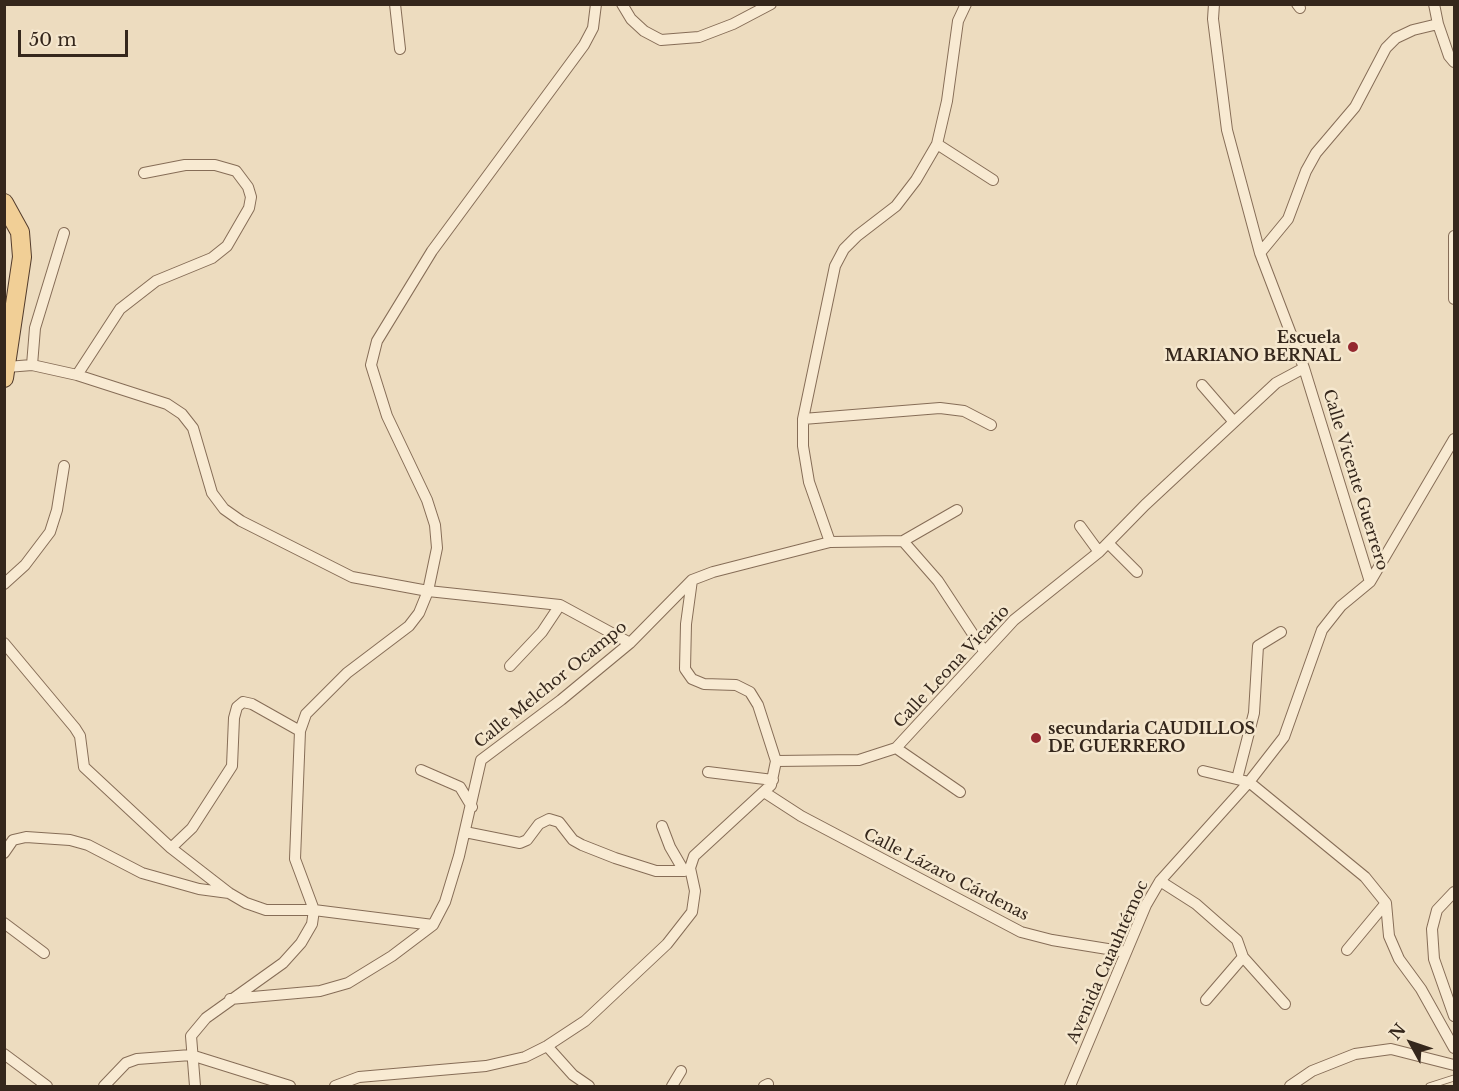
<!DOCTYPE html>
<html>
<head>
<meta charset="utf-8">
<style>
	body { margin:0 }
	#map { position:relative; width:1459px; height:1091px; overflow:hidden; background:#eddcbf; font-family:"Libre Baskerville",serif }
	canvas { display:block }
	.frame { position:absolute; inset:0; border:6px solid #35271c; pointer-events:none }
	.north { position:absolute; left:1381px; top:1013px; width:60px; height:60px; -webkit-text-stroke:4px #f5e7ce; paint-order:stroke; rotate:310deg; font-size:16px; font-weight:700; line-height:24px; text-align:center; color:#35271c }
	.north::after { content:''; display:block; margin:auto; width:21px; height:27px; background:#35271c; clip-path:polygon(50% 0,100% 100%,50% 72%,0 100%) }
	.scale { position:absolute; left:18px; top:30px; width:110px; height:27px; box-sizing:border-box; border:3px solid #35271c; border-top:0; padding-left:8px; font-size:18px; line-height:21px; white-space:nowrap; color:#35271c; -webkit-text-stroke:4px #f5e7ce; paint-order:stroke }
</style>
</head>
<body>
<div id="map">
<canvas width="1459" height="1091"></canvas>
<div class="frame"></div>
<div class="north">N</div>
<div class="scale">50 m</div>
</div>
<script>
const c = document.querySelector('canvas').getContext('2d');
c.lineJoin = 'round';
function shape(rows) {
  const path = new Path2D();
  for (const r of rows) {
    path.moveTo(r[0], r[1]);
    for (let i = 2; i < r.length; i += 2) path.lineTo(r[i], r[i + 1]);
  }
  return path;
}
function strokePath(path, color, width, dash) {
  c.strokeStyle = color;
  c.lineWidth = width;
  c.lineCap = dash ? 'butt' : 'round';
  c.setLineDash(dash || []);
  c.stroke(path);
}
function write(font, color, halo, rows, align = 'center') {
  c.font = font + ' "Libre Baskerville",serif';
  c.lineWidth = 5;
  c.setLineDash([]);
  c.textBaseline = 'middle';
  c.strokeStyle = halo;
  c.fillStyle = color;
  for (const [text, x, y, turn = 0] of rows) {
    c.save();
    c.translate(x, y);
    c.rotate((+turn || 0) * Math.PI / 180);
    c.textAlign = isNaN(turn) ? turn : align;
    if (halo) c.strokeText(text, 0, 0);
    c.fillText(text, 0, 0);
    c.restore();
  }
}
const lane = shape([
	[1429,1086,1454,1078]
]);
const street = shape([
	[395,4,400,49],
	[622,4,631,19,644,31,661,40,699,37,733,24,771,4],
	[1214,4,1213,19,1227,130,1260,253,1304,368,1370,582],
	[1297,4,1300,8],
	[1434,4,1438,24,1449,56,1454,62],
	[937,144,993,180],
	[1454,236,1454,299],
	[1260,253,1288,219,1306,171,1316,153,1355,107,1386,48,1396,38,1413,30,1438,24],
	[32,365,35,328,64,233],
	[7,367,32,365,77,375,120,309,156,281,212,258,227,246,249,208,251,197,248,187,236,171,215,165,185,165,144,173],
	[77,375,167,404,182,414,193,428,212,493,224,509,241,521,352,577,428,591,560,605,630,643],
	[1202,385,1234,422],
	[803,419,940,408,964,411,991,425],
	[1080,526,1099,552],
	[903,541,957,510],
	[830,542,809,482,803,446,803,419,835,266,844,249,857,236,896,206,916,180,937,144,947,101,958,21,966,4],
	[1108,543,1137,572],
	[4,584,25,565,50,532,57,510,64,466],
	[4,643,75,728,80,736,84,767,171,848,229,893,246,903,266,910,314,910,433,925],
	[510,666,542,632,560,605],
	[896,748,960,792],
	[776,761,859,760,896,748,1014,620,1099,552,1145,505,1276,383,1304,368],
	[421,770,460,787,472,807],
	[1203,771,1249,782,1365,877,1386,903,1389,936,1399,959,1421,989,1454,1048],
	[708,772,773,780],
	[1237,779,1254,713,1258,646,1281,632],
	[764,792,801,816,1021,932,1052,940,1126,952],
	[662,826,670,847,684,871],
	[465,832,520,843,527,840,539,824,549,819,559,822,573,840,582,845,615,858,656,871,684,871,690,868],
	[171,848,192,828,232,766,234,718,237,707,243,702,252,704,300,731],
	[4,853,13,840,26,837,70,840,88,845,142,873,199,889,229,893],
	[1160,881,1196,904,1237,940,1243,957,1285,1004],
	[1454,892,1437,910,1432,929,1434,959,1454,1016],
	[4,923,44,953],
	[1347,950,1386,903],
	[230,999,320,991,348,983,392,956,433,925,445,902,459,856,481,760,561,700,630,643,692,580,713,572,830,542,903,541,938,581,984,651],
	[1206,1000,1243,957],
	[547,1046,573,1075,589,1086],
	[4,1054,47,1086],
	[104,1086,126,1063,137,1059,191,1055,290,1086],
	[195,1086,191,1036,206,1018,283,963,301,943,312,924,314,910,295,859,300,731,306,714,347,673,409,626,419,613,428,591,437,548,435,525,427,500,387,416,371,365,377,341,432,251,584,45,593,28,596,4],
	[335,1086,359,1077,486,1066,525,1057,547,1046,585,1021,667,944,692,912,695,891,690,868,694,856,771,785,776,761,758,705,750,692,736,685,704,684,692,679,685,669,686,624,692,580],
	[672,1086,681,1071],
	[764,1086,768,1084],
	[1070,1086,1146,905,1160,881,1249,782,1284,737,1322,630,1341,606,1370,582,1454,439],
	[1290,1086,1312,1071,1355,1054,1391,1049,1454,1065]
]);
const primary = shape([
	[4,203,20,232,22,257,4,378]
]);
const markers = [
	[1353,347,6,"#94282f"],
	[1036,738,6,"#94282f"]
];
const poiNames = [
	["Escuela",1341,338],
	["MARIANO BERNAL",1341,356],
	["secundaria CAUDILLOS",1048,729,"left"],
	["DE GUERRERO",1048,747,"left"]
];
const streetNames = [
	["Calle Vicente Guerrero",1355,480,73],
	["Calle Leona Vicario",952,667,-47],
	["Calle Melchor Ocampo",551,685,-39],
	["Calle Lázaro Cárdenas",946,875,27],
	["Avenida Cuauhtémoc",1108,962,-66]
];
strokePath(lane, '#866d57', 7);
strokePath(street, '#866d57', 12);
strokePath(primary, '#533c2c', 20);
strokePath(lane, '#f8ead2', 5);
strokePath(street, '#f8ead2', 10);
strokePath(primary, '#f1cf96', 18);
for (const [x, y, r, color] of markers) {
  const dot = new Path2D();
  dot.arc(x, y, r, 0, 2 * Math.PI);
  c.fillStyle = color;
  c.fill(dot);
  strokePath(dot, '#f5e7ce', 2);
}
write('bold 16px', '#35271c', '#f5e7ce', poiNames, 'right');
write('16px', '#35271c', '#f5e7ce', streetNames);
</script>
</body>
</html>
